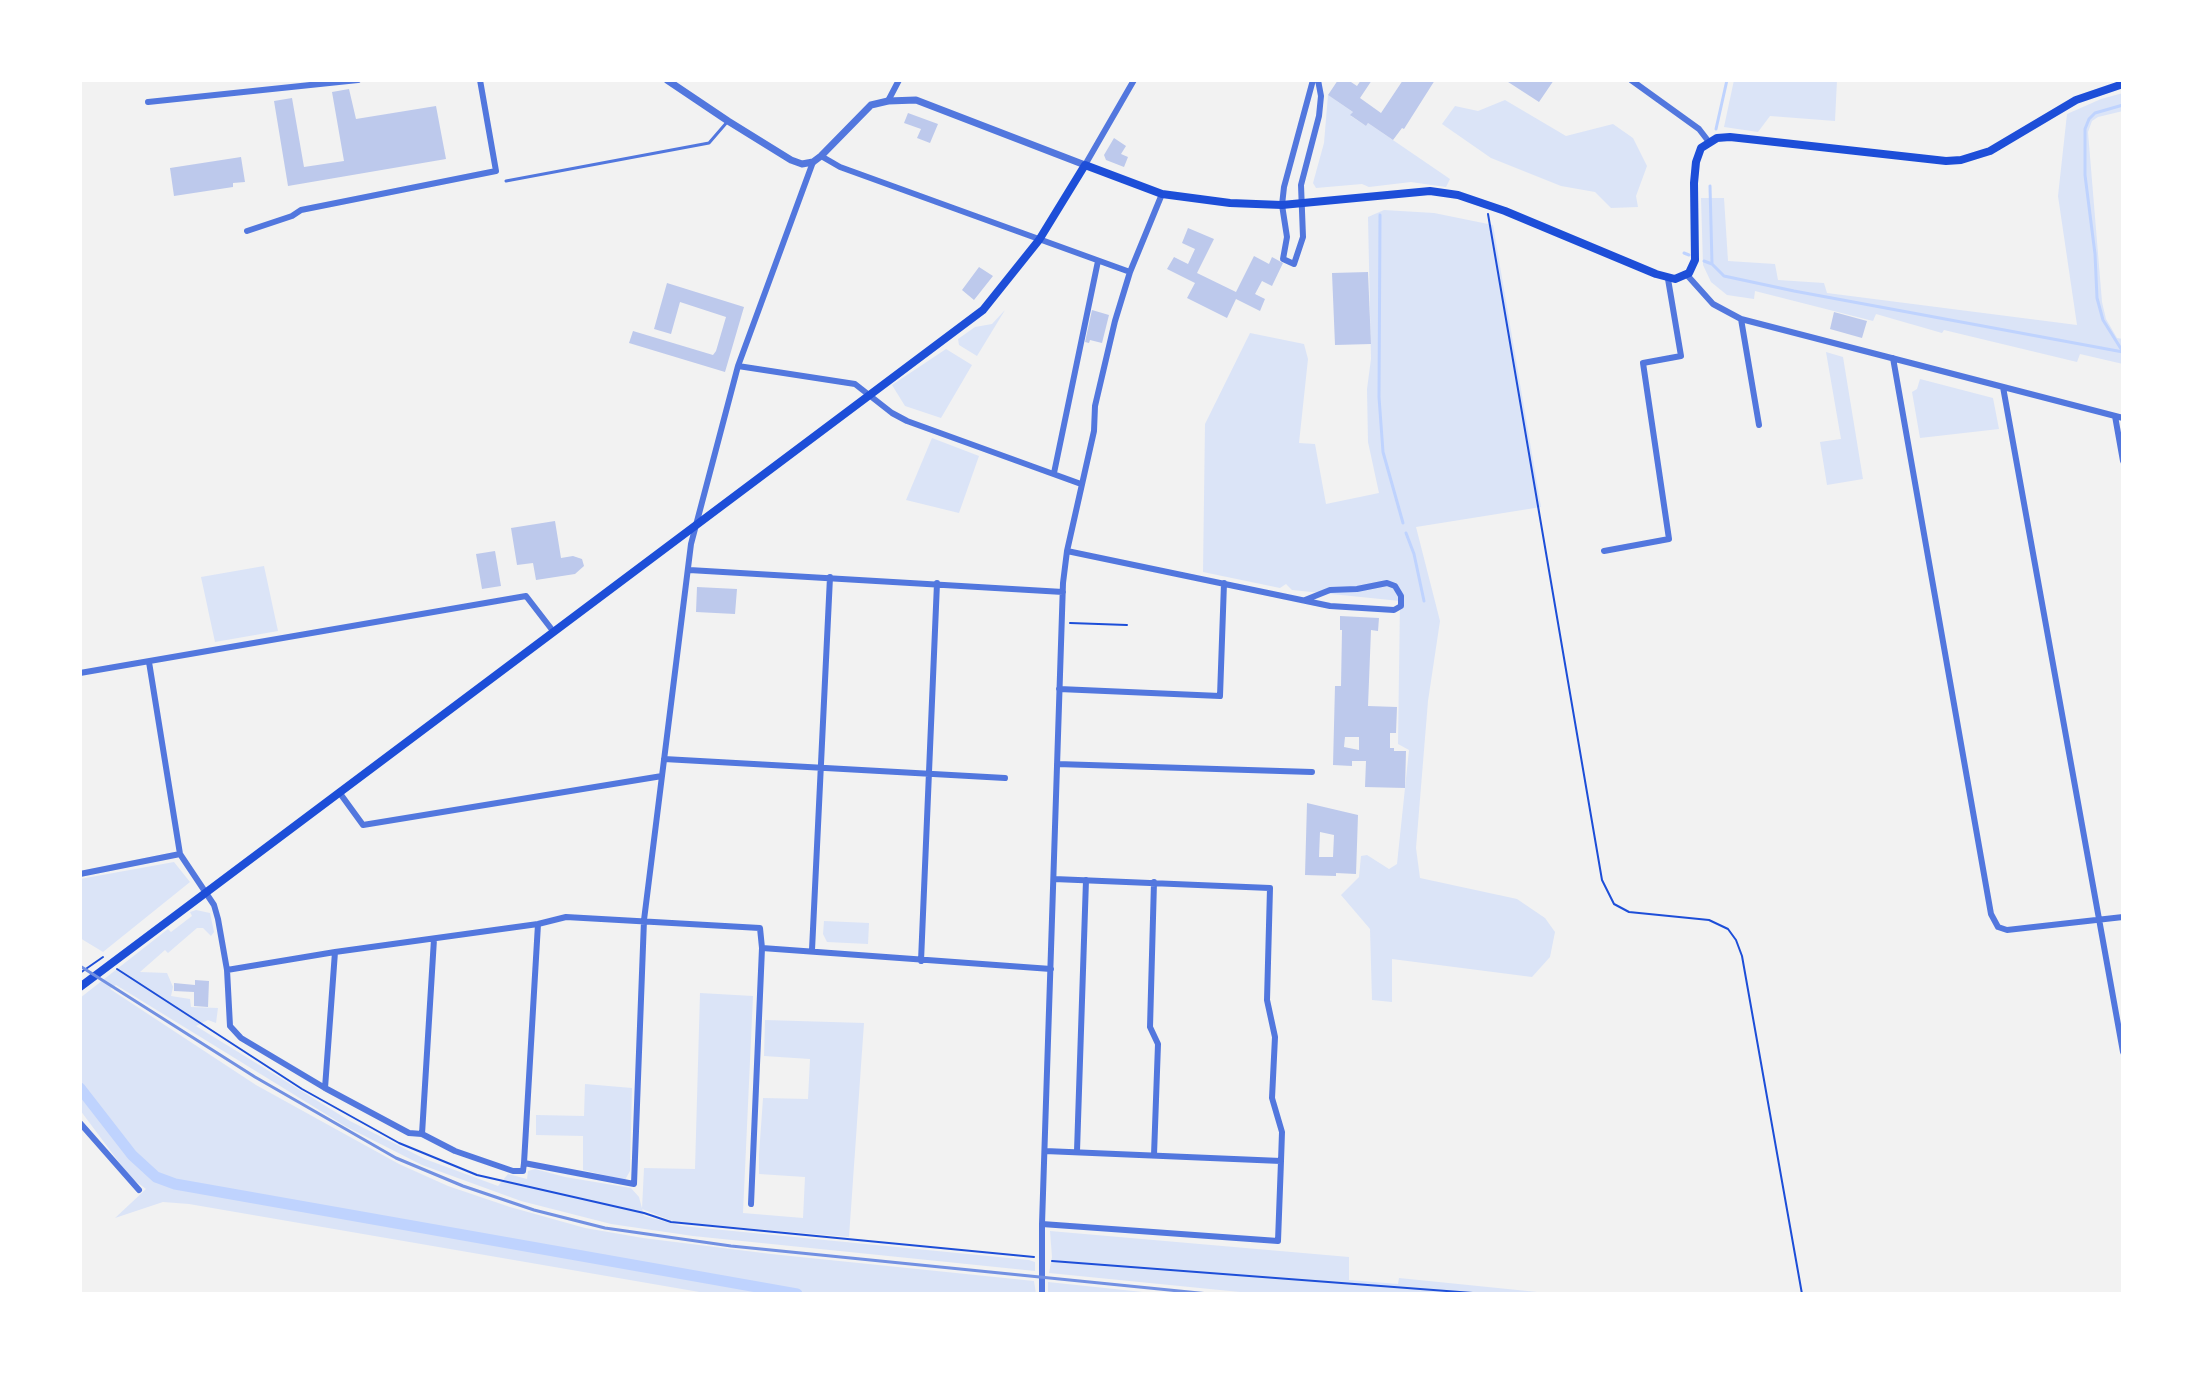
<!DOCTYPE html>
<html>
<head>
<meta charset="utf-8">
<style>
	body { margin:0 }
	#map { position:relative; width:2203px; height:1374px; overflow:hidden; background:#f2f2f2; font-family:Arial,sans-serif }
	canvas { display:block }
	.frame { position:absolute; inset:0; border:82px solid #fff; pointer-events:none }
</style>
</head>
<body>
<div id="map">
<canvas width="2203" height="1374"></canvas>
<div class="frame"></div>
</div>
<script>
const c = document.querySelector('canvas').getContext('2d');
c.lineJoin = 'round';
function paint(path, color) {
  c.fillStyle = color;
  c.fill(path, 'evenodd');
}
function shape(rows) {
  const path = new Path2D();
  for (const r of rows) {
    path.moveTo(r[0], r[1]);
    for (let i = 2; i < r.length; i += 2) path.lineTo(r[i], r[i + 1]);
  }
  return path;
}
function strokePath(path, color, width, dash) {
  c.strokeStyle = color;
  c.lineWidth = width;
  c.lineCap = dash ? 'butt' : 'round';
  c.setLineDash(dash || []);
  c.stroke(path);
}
const green = shape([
	[1734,80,1837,80,1835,121,1770,116,1758,132,1724,127],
	[2123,93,2123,111,2098,117,2092,121,2088,132,2102,302,2106,319,2117,338,2123,339,2123,364,2080,354,2077,362,1944,330,1942,333,1876,314,1873,321,1755,291,1754,299,1727,295,1711,282,1703,265,1701,198,1724,198,1728,261,1775,264,1778,280,1824,283,1827,293,2077,325,2058,196,2067,114,2101,99],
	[1328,95,1353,112,1351,116,1366,126,1368,123,1450,179,1446,187,1411,182,1369,187,1362,184,1316,188,1313,183,1324,143],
	[1505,100,1566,136,1613,124,1633,138,1647,166,1636,196,1638,207,1611,208,1595,192,1561,186,1491,158,1442,124,1455,106,1478,111],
	[1384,210,1434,213,1493,225,1541,507,1416,527,1440,621,1428,701,1416,848,1420,878,1517,899,1545,918,1555,932,1550,957,1532,977,1392,959,1392,1002,1372,1000,1370,929,1341,895,1359,877,1361,856,1367,855,1389,869,1397,864,1409,750,1398,744,1400,601,1292,590,1286,584,1280,588,1203,572,1205,424,1250,333,1304,344,1308,359,1299,443,1315,444,1326,504,1379,493,1368,442,1367,389,1371,359,1368,217],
	[1005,310,977,356,959,345,958,339,975,327,992,324],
	[946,349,972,365,941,418,905,406,892,385],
	[1826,352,1843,357,1863,479,1827,485,1820,442,1841,439],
	[1920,379,1993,398,1999,429,1920,438,1912,392,1917,389],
	[932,438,979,456,959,513,906,500],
	[264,566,278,631,215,642,201,577],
	[174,862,190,882,103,952,80,938,80,879],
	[196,910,210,913,214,932,211,936,203,928,197,928,168,953,165,950,140,972,167,973,173,987,171,996,190,999,191,1007,218,1008,216,1023,208,1020,196,1026,350,1121,425,1159,498,1186,508,1174,527,1179,528,1171,535,1169,565,1177,631,1188,639,1197,644,1216,682,1226,1029,1260,1035,1262,1035,1271,693,1236,611,1224,521,1201,422,1165,345,1126,116,985,110,989,256,1085,399,1164,448,1186,510,1207,585,1228,643,1238,771,1254,1034,1281,1036,1294,711,1294,189,1204,163,1202,115,1218,146,1189,130,1177,80,1110,80,998,168,929,171,932,192,916,190,912],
	[824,921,869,923,868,944,827,942,823,934],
	[700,993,753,996,743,1213,803,1218,805,1177,759,1174,759,1155,763,1098,808,1099,810,1059,764,1056,765,1020,864,1023,849,1237,675,1222,642,1209,644,1168,695,1169],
	[585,1084,632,1088,630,1171,625,1180,583,1170,583,1136,536,1135,536,1115,584,1116],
	[1050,1231,1349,1257,1349,1280,1398,1284,1399,1278,1557,1294,1260,1294,1049,1273,1052,1257],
	[1048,1282,1162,1294,1048,1294]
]);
const stream = shape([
	[2123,105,2095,113,2089,119,2085,129,2085,175,2095,254,2097,298,2103,320,2123,352],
	[1716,129,1727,80],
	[1710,186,1712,264,1724,276,1794,291,2123,352],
	[1380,215,1379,397,1383,452,1403,523],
	[1684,253,1689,255],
	[1704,261,1712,264],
	[1406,533,1414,554,1424,601]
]);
const canal = shape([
	[80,1088,132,1155,156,1177,175,1184,797,1294]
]);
const building = shape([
	[1338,80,1348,80,1357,86,1361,80,1372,80,1360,98,1381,113,1403,80,1435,80,1404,129,1402,128,1393,140,1368,123,1366,126,1350,115,1353,112,1328,95],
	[1505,80,1554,80,1539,102],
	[349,89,356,119,436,106,446,159,288,186,274,101,292,98,304,167,344,161,332,92],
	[908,113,938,124,930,143,917,138,921,129,904,123],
	[1114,138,1126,146,1121,154,1128,157,1124,167,1106,160,1104,155],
	[241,157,245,182,233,183,233,187,174,196,170,168],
	[1188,228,1214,239,1197,273,1236,292,1254,256,1269,264,1272,257,1283,263,1272,286,1262,281,1255,294,1265,299,1260,311,1236,299,1227,318,1187,298,1195,283,1167,269,1174,257,1188,264,1195,249,1182,243],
	[979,267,993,276,974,300,962,290],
	[1368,272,1371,344,1335,345,1332,273],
	[667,283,744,307,725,372,629,343,633,331,713,355,716,351,726,317,680,302,671,334,654,329],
	[1092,310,1109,315,1102,343,1090,340,1089,343,1085,342],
	[1834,312,1867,321,1862,338,1830,329],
	[555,521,561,558,573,556,582,559,584,566,575,574,536,580,533,563,517,565,511,528],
	[495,551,501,586,482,589,476,554],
	[697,587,737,589,735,614,696,612],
	[1340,616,1379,618,1378,631,1371,630,1368,706,1397,707,1396,733,1390,733,1390,748,1394,748,1394,751,1406,751,1405,788,1365,787,1366,761,1352,761,1352,766,1333,765,1335,686,1341,686,1342,630,1340,630],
	[1345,737,1359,737,1359,750,1344,747],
	[1307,803,1358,815,1356,874,1336,873,1336,876,1305,875],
	[1320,832,1334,835,1333,857,1319,857],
	[195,980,209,981,208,1007,194,1006,194,992,174,991,174,983,195,985]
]);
const path = shape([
	[1488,214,1602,880,1614,904,1629,912,1709,920,1728,929,1736,940,1742,956,1802,1294],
	[1070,623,1127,625],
	[117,969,302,1089,399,1143,477,1175,644,1213,671,1222,1034,1257],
	[80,973,103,957],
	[1052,1261,1486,1294]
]);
const service = shape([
	[506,181,709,143,728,121]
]);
const minor = shape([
	[1313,80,1284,187,1282,205,1287,237,1283,259,1294,264,1303,237,1301,185,1319,116,1321,96,1318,80],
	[1631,80,1699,129,1709,142],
	[888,101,899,80],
	[148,102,358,80],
	[821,156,840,167,1130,272],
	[1085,165,1134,80],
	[247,231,292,216,301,210,496,171,480,80],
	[1687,275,1713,304,1741,319,2123,418],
	[1741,319,1759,425],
	[1893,358,1991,914,1998,927,2007,930,2123,917],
	[738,366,855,384,892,413,907,421,1081,484],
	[2003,387,2123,1052],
	[2115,416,2123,461],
	[1054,473,1098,261],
	[1067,551,1330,606,1394,610,1401,606,1401,596,1395,586,1387,583,1357,589,1330,590,1305,600],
	[1604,551,1669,539,1643,363,1681,356,1668,279],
	[689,570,1063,592],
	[149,662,180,854,214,905,218,919,227,970,230,1026,241,1038,325,1088,409,1133,422,1134,455,1151,513,1171,523,1171,524,1163,634,1184,644,920,691,544,738,366,813,162],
	[80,673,526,596,553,631],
	[1059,689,1220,696,1224,583],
	[664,759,1005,778],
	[1057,764,1312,772],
	[339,792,363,825,662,776],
	[80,874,180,854],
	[812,950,830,577],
	[921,961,937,583],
	[227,970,335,952,538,924,566,917,760,928,762,948,1051,969],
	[325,1088,335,952],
	[80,1123,139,1190],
	[422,1134,434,939],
	[1045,1151,1281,1161],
	[1077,1151,1086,880],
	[1154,1155,1158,1044,1150,1027,1154,882],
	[524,1163,538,924],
	[751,1204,762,948],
	[1042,1224,1278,1241,1281,1161,1282,1132,1272,1098,1275,1037,1267,1000,1270,888,1054,879],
	[1042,1294,1042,1224,1063,583,1067,551,1094,431,1095,406,1115,321,1130,272,1162,194]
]);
const tertiary = shape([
	[667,80,728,121,791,160,802,164,813,162,821,156,871,105,888,101,916,100,1085,165]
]);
const secondary = shape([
	[80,987,983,310,1039,240,1085,165,1162,194,1230,203,1282,205,1430,191,1458,195,1505,211,1656,274,1675,279,1689,273,1695,260,1694,183,1696,162,1701,148,1717,138,1730,137,1946,161,1961,160,1990,151,2076,100,2123,84]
]);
const rail = shape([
	[80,966,255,1077,396,1158,463,1186,534,1210,605,1228,731,1246,1209,1294]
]);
paint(green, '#dbe4f7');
strokePath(stream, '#bfd3fe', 3);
strokePath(canal, '#bfd3fe', 11);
paint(building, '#bdc9ec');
strokePath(path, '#1d4ed8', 2);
strokePath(service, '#5277de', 3);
strokePath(minor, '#5277de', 6);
strokePath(tertiary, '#5277de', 7);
strokePath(secondary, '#1d4ed8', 8);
strokePath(rail, '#7290e2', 3);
</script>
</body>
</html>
